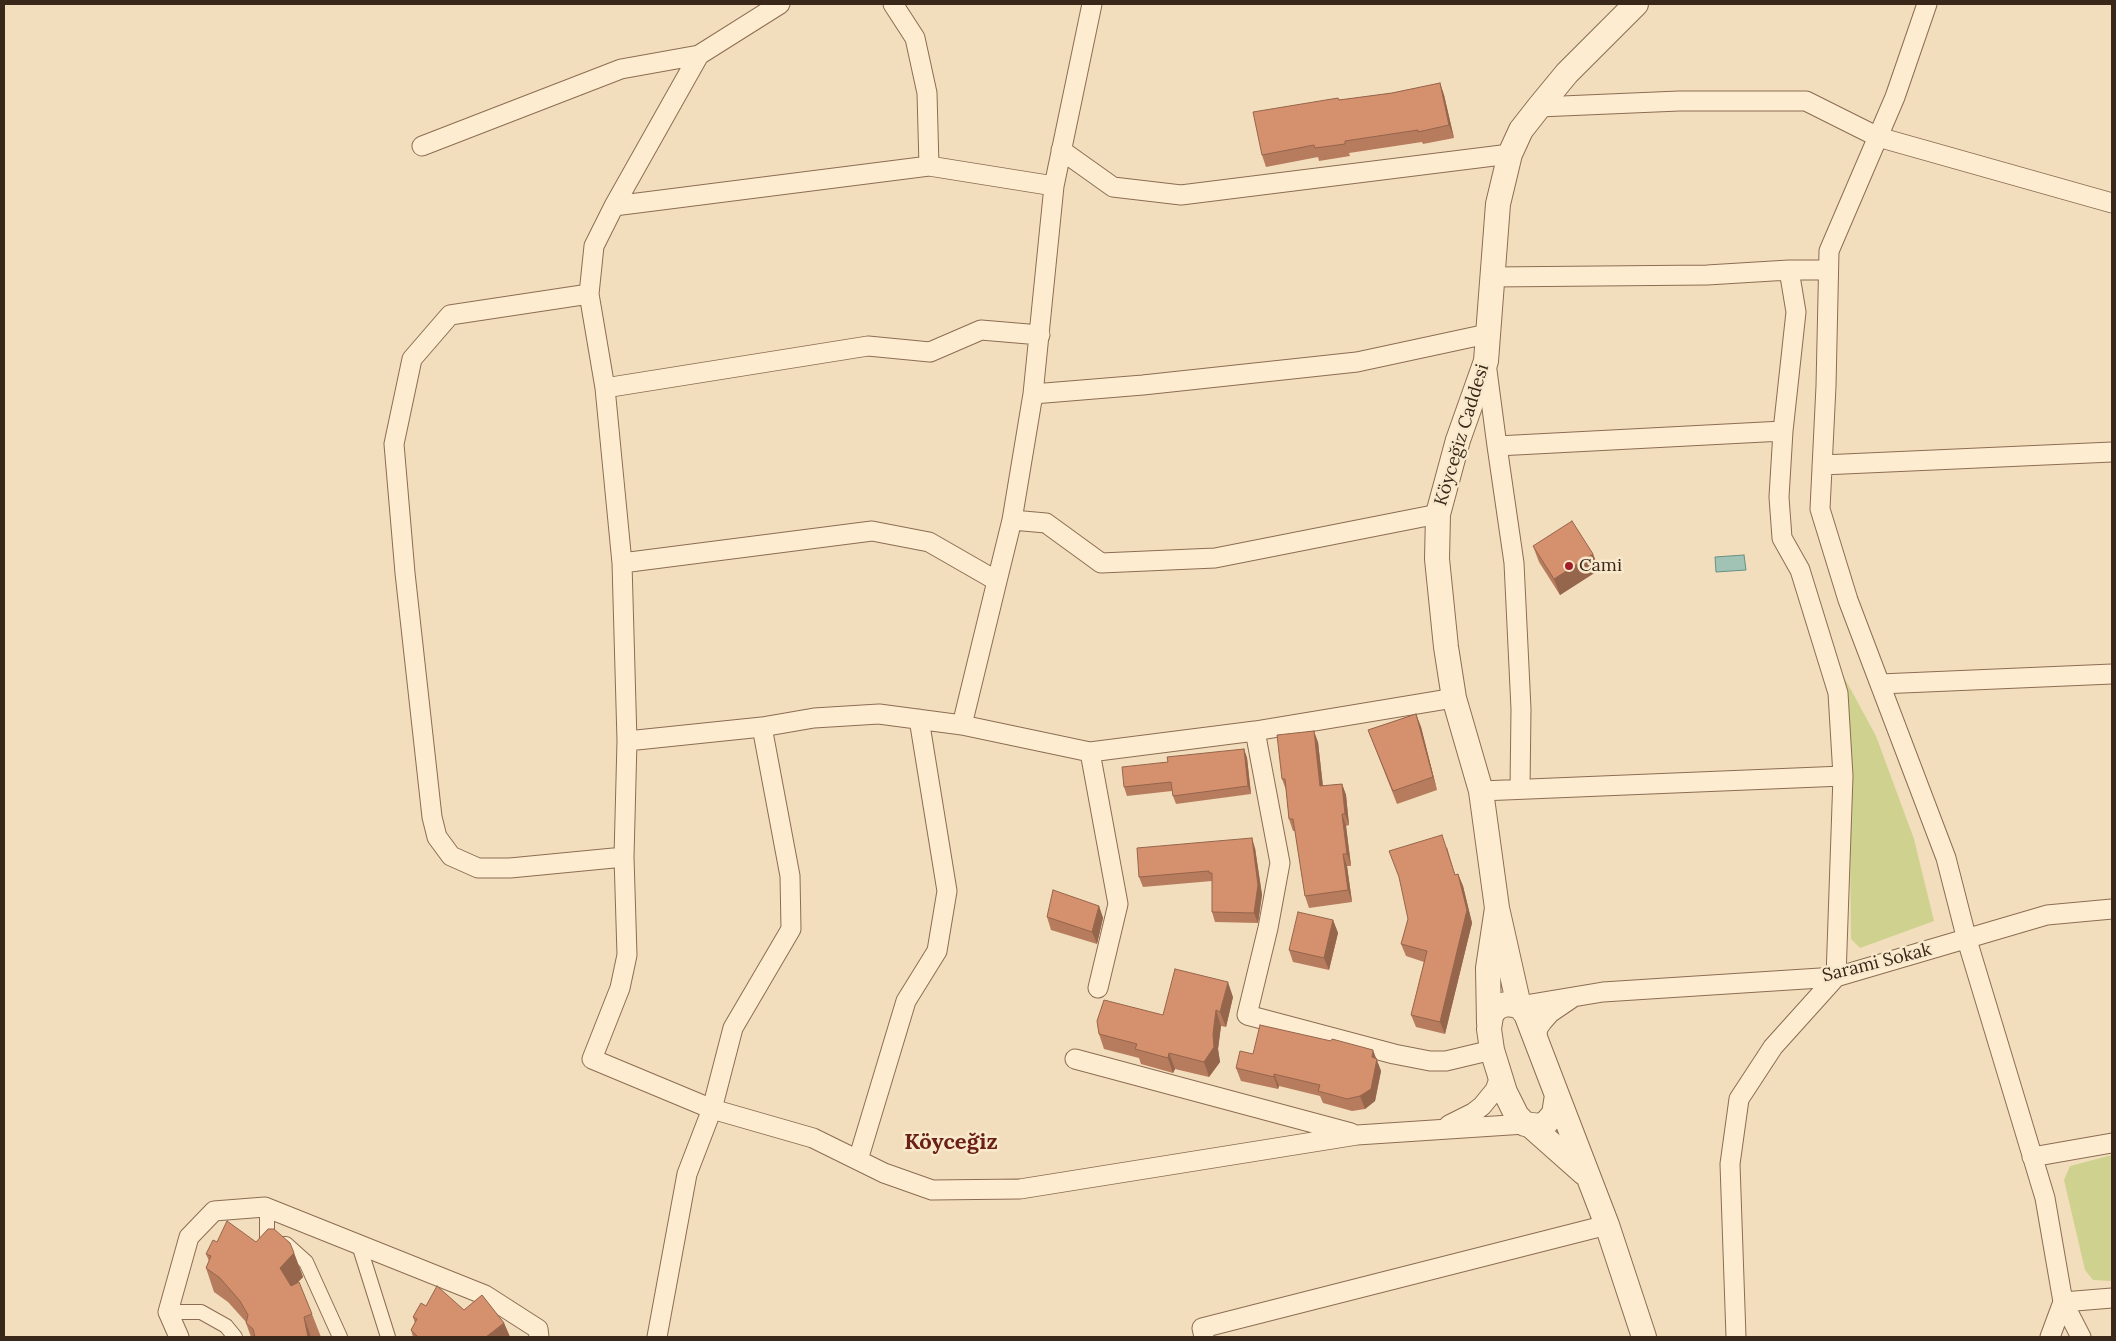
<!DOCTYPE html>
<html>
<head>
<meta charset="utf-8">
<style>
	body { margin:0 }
	#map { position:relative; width:2116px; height:1341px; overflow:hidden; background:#f2debc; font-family:Lora,serif }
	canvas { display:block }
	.frame { position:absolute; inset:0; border:5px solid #39271a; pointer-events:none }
</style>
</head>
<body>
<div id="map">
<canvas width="2116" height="1341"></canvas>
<div class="frame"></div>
</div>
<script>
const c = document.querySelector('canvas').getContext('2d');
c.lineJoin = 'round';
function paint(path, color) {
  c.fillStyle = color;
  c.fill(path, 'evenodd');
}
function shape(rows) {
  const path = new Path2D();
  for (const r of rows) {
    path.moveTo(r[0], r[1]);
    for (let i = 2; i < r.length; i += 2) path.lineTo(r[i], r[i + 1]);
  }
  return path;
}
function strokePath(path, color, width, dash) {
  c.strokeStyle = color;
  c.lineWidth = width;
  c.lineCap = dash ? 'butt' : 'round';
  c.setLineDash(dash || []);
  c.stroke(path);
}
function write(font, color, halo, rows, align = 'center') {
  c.font = font + ' Lora,serif';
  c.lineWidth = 5;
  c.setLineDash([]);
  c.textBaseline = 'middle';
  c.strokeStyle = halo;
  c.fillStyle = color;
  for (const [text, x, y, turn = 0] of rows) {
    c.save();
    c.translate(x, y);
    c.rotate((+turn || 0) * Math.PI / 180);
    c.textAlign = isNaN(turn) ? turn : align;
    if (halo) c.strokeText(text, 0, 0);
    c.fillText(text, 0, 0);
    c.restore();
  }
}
const green = shape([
	[1844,677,1876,736,1914,839,1934,921,1860,948,1851,939,1849,763],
	[2112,1155,2112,1281,2093,1280,2085,1270,2064,1180,2070,1166]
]);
const water = shape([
	[1744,555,1746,570,1716,572,1715,557,1744,555]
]);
const pedestrian = shape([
	[267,1208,267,1244,286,1244,306,1262,340,1337],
	[359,1245,388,1337],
	[168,1312,201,1312,226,1326,235,1337]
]);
const minor = shape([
	[893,4,915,38,927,93,929,166],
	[1927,4,1895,97,1829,251,1826,386,1820,509,1848,600,1946,858,1967,940,2045,1198,2063,1302,2050,1337],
	[699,55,614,206,594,246,589,294,605,388,622,563,627,741,762,727,814,718,879,714,962,725,1090,752,1255,731],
	[1539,107,1679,101,1806,101,1878,137,2112,203],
	[422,146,621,69,699,55,780,4],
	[1061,150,1113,187,1181,195,1510,154],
	[1054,186,1092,4],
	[614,206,929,166,1054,186,1033,394],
	[1789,270,1828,270],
	[1492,277,1707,275,1789,270,1796,312,1783,431,1779,497,1782,538,1800,570,1838,693,1843,776],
	[589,294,450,315,412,359,394,444,405,573,432,817,437,837,451,856,478,868,510,868,624,857],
	[1486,363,1497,446,1783,431],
	[605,388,868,346,930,352,981,330,1040,335],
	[1497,446,1514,563,1521,709,1520,789],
	[1822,465,2112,452],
	[1012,520,1033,394,1143,385,1357,362,1487,334],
	[622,563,872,531,929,542,997,581,962,725],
	[997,581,1012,520,1046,523,1101,563,1215,558,1438,514],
	[1880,684,2112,674],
	[1454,698,1255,731,1280,863,1268,928,1247,1015,1394,1054,1430,1061,1446,1061,1492,1050],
	[627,741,624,857,627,955,620,988,592,1059,712,1109,733,1028,791,929,790,876,762,727],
	[1090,752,1118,904,1098,988],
	[1481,791,1843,776,1836,977,1773,1047,1739,1099,1730,1164,1736,1337],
	[1519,1006,1603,992,1836,977,2047,915,2112,909],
	[1536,1039,1538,1028,1543,1021,1550,1013,1572,998],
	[1075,1059,1351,1133],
	[1449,1125,1473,1113,1482,1106,1495,1090,1500,1077],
	[2032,1157,2112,1143],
	[858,1160,906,1001,937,951,947,891,919,719],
	[179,1337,168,1312,189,1237,214,1211,265,1207,485,1295,538,1329,539,1337],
	[657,1337,687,1174,712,1109,813,1138,884,1173,932,1190,1020,1189,1357,1135,1525,1124],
	[1204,1337,1202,1328,1607,1225],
	[2081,1337,2063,1302,2112,1298]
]);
const tertiary = shape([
	[1497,908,1481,791,1454,698,1446,647,1437,559,1438,514,1458,440,1486,361,1498,204,1510,154,1521,130,1539,107,1567,73,1636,4],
	[1506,1004,1519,1006,1526,1014,1557,1095,1554,1114,1546,1123,1539,1126,1525,1124,1517,1116,1505,1092,1492,1050,1489,1029,1491,1016,1496,1008,1506,1004],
	[1489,1023,1488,968,1497,908,1519,1006],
	[1557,1095,1607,1225,1644,1337],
	[1531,1126,1584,1173]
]);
const wall = shape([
	[1440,83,1444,95,1454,138,1423,144,1422,142,1349,153,1350,156,1319,161,1318,157,1266,167,1262,155,1338,98,1339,100,1392,93],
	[1533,546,1593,554,1599,570,1560,595,1539,562],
	[1416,714,1421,727,1437,790,1397,804,1368,730],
	[1318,742,1323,786,1342,784,1346,795,1349,825,1346,826,1351,866,1347,866,1352,902,1309,908,1305,896,1295,831,1293,831,1289,819,1286,790,1282,779],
	[1244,749,1247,758,1251,794,1176,804,1173,796,1172,791,1127,796,1124,787,1168,762],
	[1447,847,1455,875,1458,874,1463,886,1472,923,1445,1034,1416,1027,1411,1015,1424,962,1406,956,1401,944,1408,919],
	[1255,848,1262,895,1258,923,1215,922,1212,912,1212,881,1143,887,1139,877],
	[1099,906,1103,918,1097,944,1051,930,1047,917],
	[1333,920,1338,933,1329,970,1293,962,1289,950],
	[1233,997,1226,1027,1221,1026,1218,1049,1220,1062,1209,1077,1175,1069,1173,1073,1141,1064,1139,1058,1104,1049,1099,1034,1163,1015],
	[1253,1054,1376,1058,1381,1071,1375,1101,1365,1109,1352,1111,1323,1103,1320,1096,1279,1086,1278,1089,1241,1081,1236,1068],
	[217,1242,256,1242,294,1253,303,1277,297,1283,312,1314,321,1337,251,1337,246,1323,246,1322,228,1302,214,1292,206,1268,209,1261,206,1254],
	[426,1306,464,1310,504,1323,510,1337,413,1337,411,1330,415,1323,413,1317]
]);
const shadedWall = shape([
	[1440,83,1444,95,1454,138,1449,125],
	[1593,554,1599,570,1560,595,1554,579],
	[1416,714,1421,727,1437,790,1433,777],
	[1314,731,1318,742,1324,797,1320,786],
	[1244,749,1247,758,1251,794,1248,786],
	[1342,784,1346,795,1349,825,1345,814],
	[1342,814,1346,826,1351,866,1347,854],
	[1252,838,1255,848,1262,895,1258,923,1254,913],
	[1343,854,1347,866,1352,902,1348,890],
	[1458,874,1463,886,1472,923,1445,1034,1440,1022],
	[1099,906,1103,918,1097,944,1092,932],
	[1333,920,1338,933,1329,970,1324,958],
	[1228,982,1233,997,1226,1027,1220,1012],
	[1216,1010,1221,1026,1218,1049,1220,1062,1209,1077,1204,1062,1213,1034],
	[1373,1050,1381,1071,1375,1101,1365,1109,1360,1096,1372,1057],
	[1169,1053,1175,1069,1173,1073,1168,1058],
	[1274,1074,1279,1086,1278,1089,1274,1077],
	[294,1253,303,1277,288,1292,280,1268],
	[304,1317,311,1337,308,1337],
	[504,1323,510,1337,486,1337]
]);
const building = shape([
	[1440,83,1449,125,1418,132,1418,130,1345,141,1345,144,1315,148,1314,145,1262,155,1253,112,1338,98,1339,100,1392,93,1440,83],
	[1572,521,1593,554,1554,579,1533,546,1572,521],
	[1416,714,1433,777,1393,791,1368,730,1416,714],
	[1314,731,1320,786,1342,784,1345,814,1342,814,1347,854,1343,854,1348,890,1305,896,1293,819,1289,819,1285,779,1282,779,1277,735,1314,731],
	[1244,749,1248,786,1173,796,1171,782,1124,787,1122,767,1168,762,1167,757,1244,749],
	[1442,835,1455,875,1458,874,1467,910,1440,1022,1411,1015,1427,951,1401,944,1408,919,1399,877,1389,851,1442,835],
	[1252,838,1258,885,1254,913,1212,912,1212,873,1209,873,1209,871,1139,877,1137,848,1252,838],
	[1053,890,1099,906,1092,932,1047,917,1053,890],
	[1298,912,1333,920,1324,958,1289,950,1298,912],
	[1175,969,1228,982,1220,1012,1216,1010,1213,1034,1214,1047,1204,1062,1169,1053,1168,1058,1135,1049,1137,1044,1099,1034,1097,1021,1104,1000,1163,1015,1175,969],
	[1260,1025,1331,1041,1332,1039,1373,1050,1372,1057,1377,1059,1371,1089,1360,1096,1347,1099,1318,1091,1320,1085,1274,1074,1274,1077,1236,1068,1240,1051,1253,1054,1260,1025],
	[227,1221,256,1242,268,1229,274,1229,290,1243,294,1253,280,1268,291,1286,299,1282,312,1314,304,1317,308,1337,255,1337,253,1329,246,1323,248,1315,240,1301,220,1278,206,1268,211,1256,206,1254,213,1240,217,1242,227,1221],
	[437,1286,464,1310,482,1295,504,1323,486,1337,418,1337,411,1330,417,1319,413,1317,421,1303,426,1306,437,1286]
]);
const markers = [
	[1569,566,5,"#a11d28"]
];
const streetNames = [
	["Köyceğiz Caddesi",1462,435,-73],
	["Sarami Sokak",1877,963,-14]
];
const poiNames = [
	["Cami",1579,566]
];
const districtNames = [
	["Köyceğiz",951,1143]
];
paint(green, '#cfd18f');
paint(water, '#a0c3b6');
strokePath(water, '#679183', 1);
strokePath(pedestrian, '#8c6d53', 16);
strokePath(minor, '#8c6d53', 21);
strokePath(tertiary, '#8c6d53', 26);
strokePath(pedestrian, '#fdecd0', 14);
strokePath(minor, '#fdecd0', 19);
strokePath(tertiary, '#fdecd0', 24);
paint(wall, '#b77c5e');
paint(shadedWall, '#95654c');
paint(building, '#d5906d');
strokePath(building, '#95654c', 1);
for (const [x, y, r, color] of markers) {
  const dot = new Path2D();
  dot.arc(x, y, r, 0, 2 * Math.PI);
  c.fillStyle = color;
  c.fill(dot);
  strokePath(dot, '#f9e9cc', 2);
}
write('18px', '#39271a', '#f9e9cc', streetNames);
write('18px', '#39271a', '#f9e9cc', poiNames, 'left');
write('bold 22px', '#6a2015', '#f9e9cc', districtNames);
</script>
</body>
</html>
